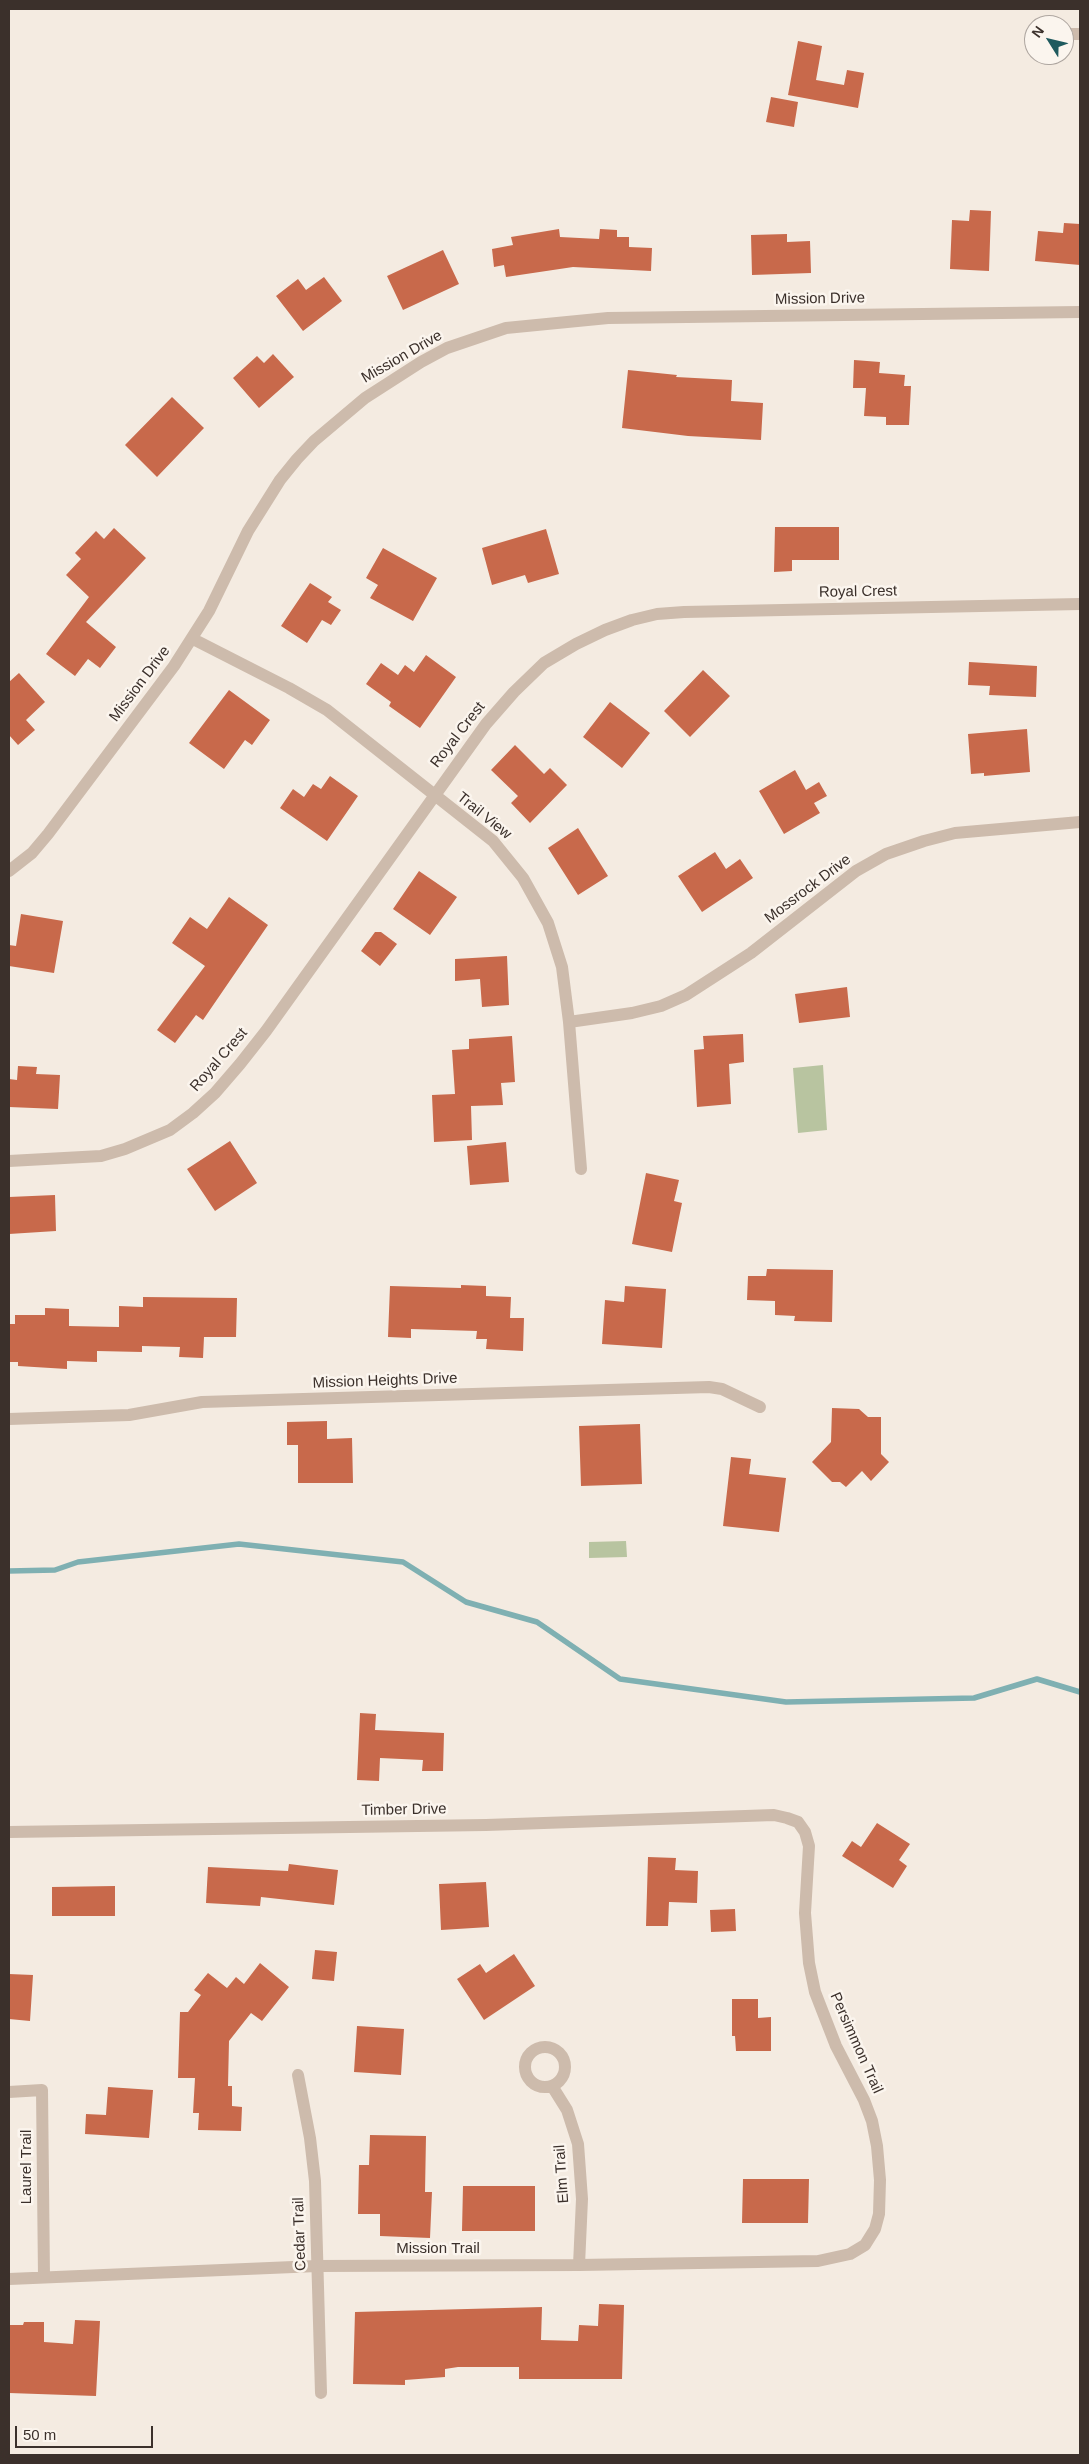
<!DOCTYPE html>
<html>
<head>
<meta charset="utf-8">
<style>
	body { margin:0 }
	#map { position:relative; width:1089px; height:2464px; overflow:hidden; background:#f4ebe1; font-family:Arial,sans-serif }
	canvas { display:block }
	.frame { position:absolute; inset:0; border:10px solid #3b302b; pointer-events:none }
	.north { position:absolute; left:1024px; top:15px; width:50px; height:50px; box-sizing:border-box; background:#fbf5ee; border:1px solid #aea6a0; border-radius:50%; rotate:306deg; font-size:14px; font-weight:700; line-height:20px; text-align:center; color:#3b302b }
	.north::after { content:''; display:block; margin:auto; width:18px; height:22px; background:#1f5a5e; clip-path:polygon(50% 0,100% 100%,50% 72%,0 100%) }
	.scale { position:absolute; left:15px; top:2426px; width:138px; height:22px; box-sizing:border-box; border:2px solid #3b302b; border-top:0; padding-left:6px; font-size:15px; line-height:18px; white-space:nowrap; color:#3b302b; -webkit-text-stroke:4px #fbf5ee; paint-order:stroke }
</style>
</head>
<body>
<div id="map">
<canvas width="1089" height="2464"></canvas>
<div class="frame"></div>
<div class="north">N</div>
<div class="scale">50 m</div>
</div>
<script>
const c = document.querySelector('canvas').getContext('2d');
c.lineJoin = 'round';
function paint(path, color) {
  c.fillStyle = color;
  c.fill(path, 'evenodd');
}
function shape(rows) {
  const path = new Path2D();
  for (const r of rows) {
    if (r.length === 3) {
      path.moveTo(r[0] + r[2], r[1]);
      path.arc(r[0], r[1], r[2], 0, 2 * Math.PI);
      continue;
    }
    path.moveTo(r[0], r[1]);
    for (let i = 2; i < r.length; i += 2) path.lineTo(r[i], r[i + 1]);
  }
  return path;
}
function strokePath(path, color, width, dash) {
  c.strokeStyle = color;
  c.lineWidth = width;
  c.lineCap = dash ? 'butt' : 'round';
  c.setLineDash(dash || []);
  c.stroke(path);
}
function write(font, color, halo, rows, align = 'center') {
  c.font = font + ' Arial,sans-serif';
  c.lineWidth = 5;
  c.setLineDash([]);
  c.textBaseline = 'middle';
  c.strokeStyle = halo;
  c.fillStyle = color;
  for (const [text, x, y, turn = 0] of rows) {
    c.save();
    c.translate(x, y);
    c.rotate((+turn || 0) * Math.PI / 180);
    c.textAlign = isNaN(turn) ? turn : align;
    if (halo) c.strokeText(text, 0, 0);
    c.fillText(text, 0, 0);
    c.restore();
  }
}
const green = shape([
	[823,1065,827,1130,798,1133,793,1068],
	[626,1541,627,1557,589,1558,589,1542]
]);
const stream = shape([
	[9,1571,55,1570,78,1562,239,1544,403,1562,466,1602,537,1622,620,1679,786,1702,974,1698,1037,1679,1080,1692]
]);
const building = shape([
	[798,41,822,46,816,80,844,85,847,70,864,73,858,108,788,95],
	[771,97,798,102,794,127,766,122],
	[970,210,991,211,989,271,950,269,952,220,969,221],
	[1064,223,1080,224,1080,265,1035,261,1038,231,1063,233],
	[559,229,560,237,599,239,600,229,617,230,617,237,629,237,629,247,652,248,651,271,573,267,506,277,504,265,494,267,492,249,513,245,511,237],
	[787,234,787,242,810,241,811,273,752,275,751,235],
	[443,250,459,284,403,310,387,276],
	[324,277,342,301,303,331,276,296,298,279,306,290],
	[273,354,294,377,259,408,233,378,257,356,264,363],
	[854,360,880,362,879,373,905,375,904,386,911,386,909,425,886,425,886,417,864,416,866,388,853,388],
	[628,370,677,375,676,377,732,380,731,401,763,403,761,440,688,436,622,428],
	[172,397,204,428,157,477,125,445],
	[775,527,839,527,839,560,792,560,792,571,774,572],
	[114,528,146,558,86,622,116,647,100,668,88,659,75,676,46,654,89,597,66,575,81,559,75,553,96,531,104,539],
	[546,529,559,574,528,583,525,575,492,585,482,548],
	[383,548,437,578,413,621,370,598,378,585,366,578],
	[310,583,332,597,328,602,341,610,331,625,322,620,307,643,281,626],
	[426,655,456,677,420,728,389,706,391,702,366,684,381,663,398,675,405,665,414,672],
	[969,662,1037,666,1036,697,989,695,990,686,968,685],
	[703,670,730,696,690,737,664,711],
	[19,673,45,702,26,720,35,730,18,745,9,735,9,682],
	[229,690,270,720,252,745,245,740,224,769,189,743],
	[610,702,650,733,622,768,583,737],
	[1027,729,1030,772,984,776,984,773,971,774,968,734],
	[515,745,544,774,550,768,567,785,530,823,511,803,518,796,491,770],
	[795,770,806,790,819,782,827,796,814,803,820,813,784,834,759,791],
	[330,776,358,796,327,841,280,808,293,789,304,797,313,784,321,789],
	[578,828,608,876,578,895,548,848],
	[715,852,726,869,740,859,753,878,702,912,678,876],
	[419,871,457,897,430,935,393,909],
	[229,897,268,925,203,1020,196,1015,175,1043,157,1030,205,966,172,943,190,917,207,929],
	[21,914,63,921,54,973,9,966,9,945,16,946],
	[375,932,381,932,397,944,380,966,361,951],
	[507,956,509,1005,482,1007,480,979,455,981,455,959],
	[847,987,850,1017,799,1023,795,994],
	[743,1034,744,1062,729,1064,731,1104,697,1107,694,1050,704,1049,703,1036],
	[512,1036,515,1082,501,1083,503,1105,471,1106,472,1140,434,1142,432,1095,455,1094,452,1050,469,1049,469,1039],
	[18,1066,37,1067,36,1074,60,1075,58,1109,9,1107,9,1079,17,1080],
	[230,1141,257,1183,215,1211,187,1169],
	[506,1142,509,1182,470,1185,467,1146],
	[646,1173,679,1180,674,1201,682,1203,672,1252,632,1244],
	[55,1195,56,1231,9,1234,9,1197],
	[767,1269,833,1270,832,1322,794,1321,795,1316,775,1315,775,1301,747,1300,748,1276,766,1276],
	[461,1285,486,1286,486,1296,511,1297,510,1318,524,1318,523,1351,486,1349,487,1339,476,1339,477,1331,411,1329,411,1338,388,1337,390,1286,461,1288],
	[625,1286,666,1289,662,1348,602,1344,605,1300,624,1302],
	[143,1297,237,1298,236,1337,204,1337,203,1358,179,1357,180,1347,142,1346,142,1352,97,1351,97,1362,67,1361,67,1369,18,1366,18,1362,9,1362,9,1324,15,1324,15,1315,45,1315,45,1308,69,1309,69,1326,119,1327,119,1306,143,1307],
	[832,1408,859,1409,868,1417,881,1417,881,1454,889,1462,871,1481,862,1471,846,1487,840,1482,832,1482,812,1462,831,1442],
	[327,1421,327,1439,352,1438,353,1483,298,1483,298,1445,287,1445,287,1422],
	[640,1424,642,1484,581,1486,579,1426],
	[731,1457,751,1459,749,1474,786,1478,779,1532,723,1526],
	[360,1713,376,1714,375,1730,444,1733,443,1771,422,1771,423,1760,380,1758,379,1781,357,1780],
	[877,1823,910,1844,899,1860,907,1866,893,1888,842,1856,852,1841,861,1847],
	[648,1857,676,1858,675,1870,698,1871,697,1903,669,1902,668,1926,646,1926],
	[289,1864,338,1870,334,1905,261,1897,260,1906,206,1903,208,1867,288,1871],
	[486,1882,489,1927,441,1930,439,1884],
	[115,1886,115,1916,52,1916,52,1887],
	[735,1909,736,1931,711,1932,710,1910],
	[315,1950,337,1952,334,1981,312,1979],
	[514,1954,535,1986,484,2020,457,1979,480,1964,486,1973],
	[260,1963,289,1987,262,2021,251,2013,229,2041,228,2086,232,2086,232,2106,242,2107,241,2131,198,2130,199,2113,193,2113,195,2078,178,2078,180,2012,188,2012,201,1995,194,1990,208,1973,227,1988,236,1977,244,1984],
	[9,1974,33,1975,30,2021,9,2019],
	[732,1999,758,1999,758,2018,771,2017,771,2051,736,2051,735,2036,732,2036],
	[357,2026,404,2029,401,2075,354,2072],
	[108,2087,153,2090,149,2138,85,2134,86,2114,106,2115],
	[370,2135,426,2136,425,2192,432,2192,430,2238,380,2236,380,2214,358,2214,359,2165,369,2165],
	[743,2179,809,2179,808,2223,742,2223],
	[463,2186,535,2186,535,2231,462,2231],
	[599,2304,624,2305,622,2379,519,2379,519,2367,458,2367,445,2369,445,2377,405,2380,405,2385,353,2384,355,2312,542,2307,541,2340,578,2341,579,2325,598,2326],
	[75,2320,100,2321,96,2396,9,2393,9,2325,23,2325,24,2322,44,2322,44,2342,73,2344]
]);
const minor = shape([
	[1064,34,1080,34],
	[193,639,289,688,327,710,493,841,523,878,548,923,562,967,569,1022,581,1169],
	[9,871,32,853,48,834,174,666,209,611,248,531,280,480,297,459,314,441,365,398,421,362,447,348,506,328,608,318,1080,312],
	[569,1022,632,1013,661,1006,686,995,751,953,856,871,886,854,924,841,955,833,1080,822],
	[9,1161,101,1156,125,1149,170,1130,193,1113,215,1093,240,1064,266,1031,486,724,514,692,544,663,576,644,605,630,632,620,657,614,684,612,1080,604],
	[9,1419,129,1415,202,1402,709,1387,722,1389,760,1407],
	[9,1832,486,1825,774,1815,787,1818,798,1822,805,1832,809,1846,805,1913,809,1963,815,1992,836,2046,864,2100,872,2121,877,2146,880,2180,879,2214,875,2229,865,2245,850,2254,818,2261,579,2265,317,2266,9,2279],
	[545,2067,20],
	[298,2075,310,2138,315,2181,321,2393],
	[552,2086,567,2110,578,2144,582,2199,579,2265],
	[9,2092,42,2090,44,2277]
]);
const streetNames = [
	["Mission Drive",820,299,-1],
	["Mission Drive",402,357,-30],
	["Royal Crest",858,592,-1],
	["Mission Drive",140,684,-53],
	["Royal Crest",458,735,-52],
	["Trail View",484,816,39],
	["Mossrock Drive",808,889,-37],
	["Royal Crest",219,1060,-49],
	["Mission Heights Drive",385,1381,-2],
	["Timber Drive",404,1810,-1],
	["Persimmon Trail",856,2043,66],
	["Laurel Trail",27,2167,-90],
	["Elm Trail",562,2174,-94],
	["Cedar Trail",300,2234,-92],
	["Mission Trail",438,2249]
];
paint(green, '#b8c4a0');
strokePath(stream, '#7fb0b2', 5.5);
paint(building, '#c8694b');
strokePath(minor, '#cdbbac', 12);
write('15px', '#3b302b', '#fbf5ee', streetNames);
</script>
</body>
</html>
